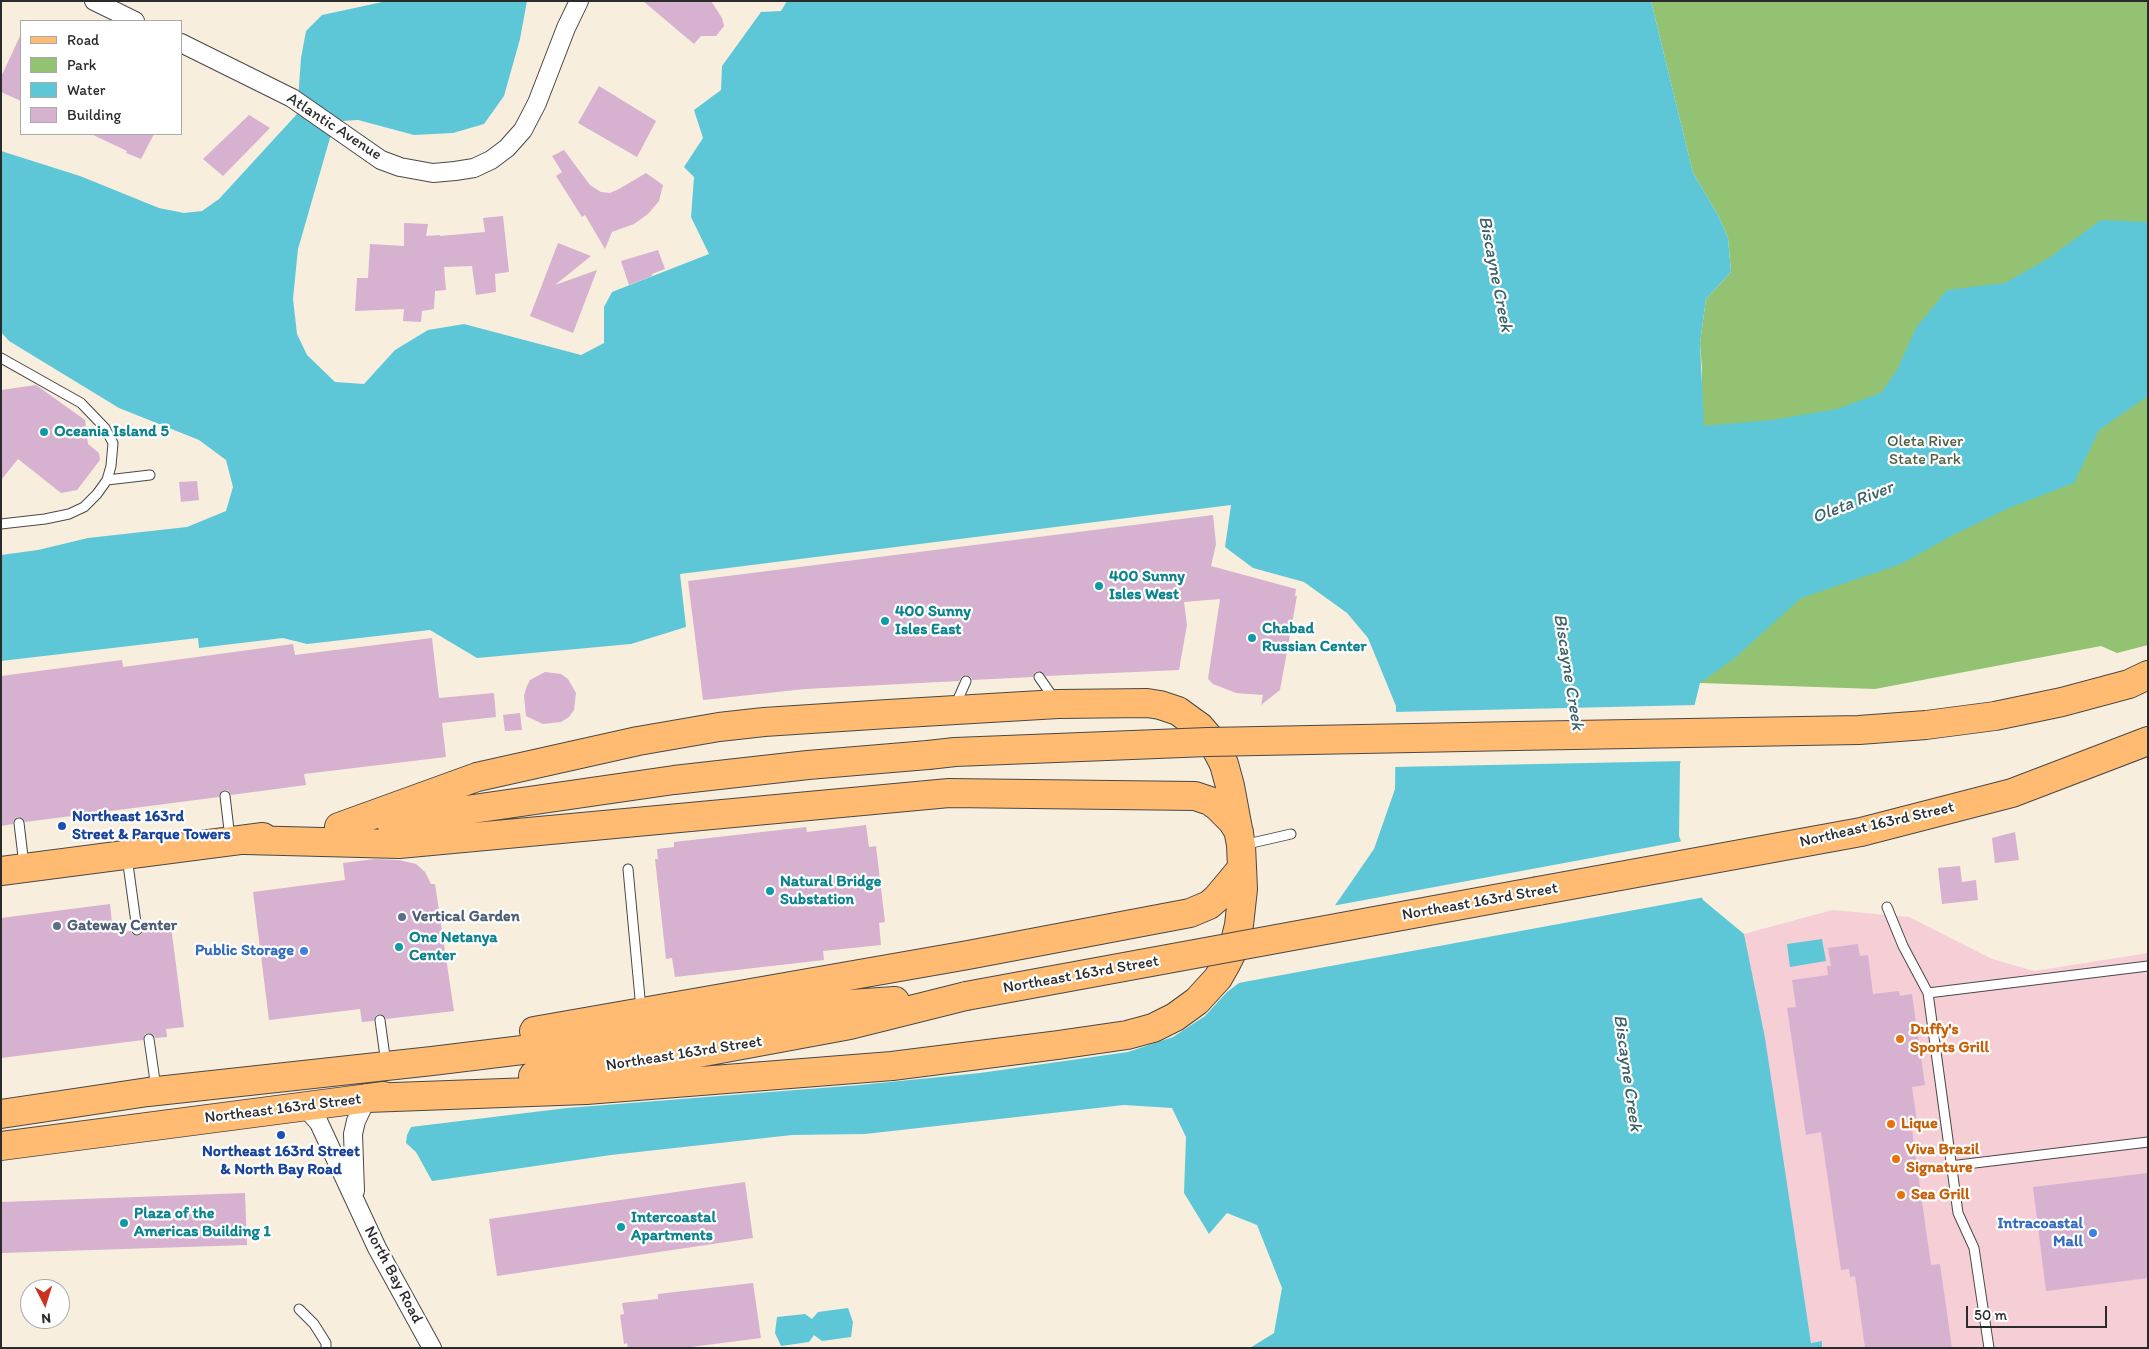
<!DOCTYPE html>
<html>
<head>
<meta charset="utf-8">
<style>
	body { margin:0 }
	#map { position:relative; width:2149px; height:1349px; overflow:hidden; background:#f7eede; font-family:Itim,sans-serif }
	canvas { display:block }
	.frame { position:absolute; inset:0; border:2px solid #2b2b2b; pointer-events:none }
	.legend { position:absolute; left:20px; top:20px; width:162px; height:115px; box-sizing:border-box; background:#fff; border:1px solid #aaa; margin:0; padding:6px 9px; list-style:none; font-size:15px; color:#2b2b2b }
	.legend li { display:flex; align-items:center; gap:10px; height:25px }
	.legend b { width:25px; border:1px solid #aaa }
	.north { position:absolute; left:20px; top:1279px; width:50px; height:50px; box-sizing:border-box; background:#fff; border:1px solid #aaa; border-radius:50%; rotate:175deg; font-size:14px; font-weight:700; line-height:20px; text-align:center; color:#2b2b2b }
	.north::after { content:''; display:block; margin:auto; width:18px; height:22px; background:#c8321e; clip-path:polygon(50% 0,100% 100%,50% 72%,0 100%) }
	.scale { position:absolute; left:1966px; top:1306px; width:141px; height:22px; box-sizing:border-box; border:2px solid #2b2b2b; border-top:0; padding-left:6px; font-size:15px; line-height:18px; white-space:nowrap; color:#2b2b2b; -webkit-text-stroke:4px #fff; paint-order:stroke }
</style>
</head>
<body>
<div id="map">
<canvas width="2149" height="1349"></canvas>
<div class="frame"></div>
<ul class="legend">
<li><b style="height:6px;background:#febb71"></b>Road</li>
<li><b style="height:14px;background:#93c372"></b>Park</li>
<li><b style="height:14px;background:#5dc7d8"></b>Water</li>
<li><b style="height:14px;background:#d6b1d0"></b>Building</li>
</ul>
<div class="north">N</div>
<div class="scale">50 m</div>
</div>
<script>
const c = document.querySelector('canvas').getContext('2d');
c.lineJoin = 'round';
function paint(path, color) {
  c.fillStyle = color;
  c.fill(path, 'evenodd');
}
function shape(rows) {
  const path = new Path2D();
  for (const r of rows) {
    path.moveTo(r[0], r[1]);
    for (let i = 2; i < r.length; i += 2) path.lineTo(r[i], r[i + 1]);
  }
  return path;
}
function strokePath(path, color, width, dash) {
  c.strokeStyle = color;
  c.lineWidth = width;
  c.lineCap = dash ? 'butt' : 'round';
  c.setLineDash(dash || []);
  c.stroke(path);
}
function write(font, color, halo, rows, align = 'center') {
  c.font = font + ' Itim,sans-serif';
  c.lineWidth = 4.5;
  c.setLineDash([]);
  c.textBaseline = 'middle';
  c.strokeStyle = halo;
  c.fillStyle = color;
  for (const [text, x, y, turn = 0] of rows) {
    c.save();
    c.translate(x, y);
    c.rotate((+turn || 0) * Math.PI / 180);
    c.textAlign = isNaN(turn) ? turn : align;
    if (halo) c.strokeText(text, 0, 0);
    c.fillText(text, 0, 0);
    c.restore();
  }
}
const built = shape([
	[1832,910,1909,917,1992,959,2034,971,2148,953,2148,1348,1822,1348,1821,1341,1811,1343,1744,934]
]);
const green = shape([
	[1651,1,2148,1,2148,645,2117,653,2101,646,1875,689,1700,683,1702,369,1700,343,1706,299,1731,272,1728,238,1718,215,1693,173]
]);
const water = shape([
	[387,1,527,1,520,39,504,96,484,124,453,133,414,135,358,120,342,121,330,138,298,249,293,299,297,334,307,355,335,382,364,384,395,350,428,330,464,324,581,355,604,343,604,307,612,292,709,254,691,217,694,177,684,167,703,138,694,110,721,90,722,66,761,12,781,11,787,1,1651,1,1693,173,1718,215,1728,238,1731,272,1706,299,1700,343,1704,426,1772,420,1837,409,1881,393,1897,370,1916,328,1947,290,2005,283,2049,258,2101,220,2148,222,2148,396,2099,430,2074,483,2009,508,1953,535,1901,564,1801,598,1736,657,1700,683,1680,764,1679,836,1703,900,1744,934,1765,1038,1811,1343,1822,1341,1822,1348,1250,1348,1274,1333,1282,1288,1257,1225,1227,1213,1209,1234,1184,1193,1186,1137,1172,1108,1124,1105,865,1134,792,1135,611,1155,432,1181,416,1152,406,1143,407,1135,411,1127,567,1108,860,1085,980,1073,1128,1052,1173,1037,1205,1016,1227,992,1327,917,1374,849,1395,789,1396,706,1368,638,1347,613,1304,582,1253,568,1225,547,1231,505,680,574,686,627,631,644,477,658,430,630,307,644,283,638,199,648,198,638,1,661,1,555,38,550,88,538,187,527,226,511,233,487,226,460,199,440,119,408,9,341,1,332,1,151,80,176,159,208,184,213,202,211,219,199,297,114,301,58,306,31,322,15],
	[1822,939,1826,961,1790,967,1787,944],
	[848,1308,853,1322,851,1337,822,1341,814,1335,809,1342,781,1346,775,1333,777,1317,805,1314,812,1319,818,1312]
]);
const pier = shape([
	[1697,705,1684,761,1393,767,1393,712],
	[1683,841,1705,897,1233,984,1326,916,1332,906]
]);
const building = shape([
	[643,1,711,1,722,18,724,26,716,36,701,36,694,44],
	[21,34,21,101,1,92,1,77],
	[599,86,656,121,637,157,578,123],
	[249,115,270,128,223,176,203,159],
	[91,134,154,134,141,159,126,153,127,151],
	[564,150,590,185,601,192,610,193,619,189,646,173,663,185,659,201,648,214,634,224,612,232,605,249,585,215,582,217,556,176,562,172,552,156],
	[503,216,509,272,495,274,496,292,476,295,472,266,444,267,446,290,435,291,434,309,422,311,421,322,403,321,404,309,355,311,357,278,368,278,370,244,404,246,404,223,428,224,426,236,440,235,440,236,485,232,483,218],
	[558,243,591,256,555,285,597,270,573,333,530,316],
	[658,250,665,269,652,274,652,276,629,285,621,261],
	[36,385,85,420,88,444,99,453,100,460,77,490,61,493,18,459,1,480,1,390],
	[197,481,199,500,181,502,179,482],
	[1213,515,1216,544,1211,566,1296,589,1295,596,1297,596,1280,690,1261,705,1263,695,1236,693,1213,684,1208,679,1220,599,1184,602,1187,625,1179,670,1046,676,1039,671,1035,672,1033,677,972,680,971,677,966,675,962,676,959,681,805,689,703,700,688,581],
	[432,638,439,698,494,693,496,717,442,723,446,757,304,774,306,785,231,795,228,790,224,790,220,793,219,797,25,822,22,818,18,817,14,820,13,824,1,826,1,676,122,660,123,667,293,644,295,655],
	[545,672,561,674,568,679,576,693,574,710,569,717,561,722,543,724,526,716,524,696,526,688,530,680],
	[520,713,522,730,505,731,503,715],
	[866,825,869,847,876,846,885,922,879,923,881,945,823,951,824,960,675,977,672,958,666,959,655,859,658,859,657,849,674,847,674,842,806,827,807,832],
	[2015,832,2019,860,1995,863,1992,838],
	[375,859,399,860,416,864,425,872,431,884,435,884,454,1011,386,1019,385,1016,380,1014,376,1015,374,1021,362,1022,360,1009,269,1020,253,892,345,880,343,863],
	[1960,866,1962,882,1976,880,1978,900,1942,904,1938,868],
	[110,904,113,933,131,931,132,934,137,936,141,935,143,929,171,926,184,1027,166,1029,167,1037,155,1038,154,1035,149,1033,145,1034,143,1040,1,1058,1,918],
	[1858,944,1860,956,1868,955,1873,994,1899,991,1900,996,1912,994,1925,1085,1912,1087,1918,1129,1912,1130,1931,1265,1940,1264,1952,1348,1865,1348,1855,1276,1850,1277,1849,1269,1841,1270,1821,1132,1806,1135,1787,1008,1796,1007,1792,980,1828,975,1827,966,1831,966,1828,948],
	[2148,1173,2148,1278,2046,1291,2033,1187],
	[745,1182,753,1238,497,1276,489,1219],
	[245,1193,247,1245,1,1253,1,1202],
	[753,1283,761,1338,683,1348,628,1348,627,1343,624,1344,620,1315,624,1314,622,1303,658,1299,658,1294]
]);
const service = shape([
	[1,358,81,403,105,428,113,443,111,466,107,480,97,494,84,507,69,514,45,519,1,524],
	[107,480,150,475],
	[1039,677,1055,700],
	[955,706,966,681],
	[225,796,230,838],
	[19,823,24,865],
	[1243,845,1291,834],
	[127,857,137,930],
	[628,869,641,1009],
	[1887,907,1903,946,1928,993,1958,1213,1974,1248,1989,1348],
	[1928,993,2148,966],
	[380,1020,386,1064],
	[149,1039,156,1088],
	[1950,1166,2148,1142],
	[299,1309,314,1324,326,1343,326,1348]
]);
const minor = shape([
	[94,1,135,21],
	[181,43,292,98,381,160,400,167,433,173,455,171,474,168,491,160,507,148,523,130,537,103,566,28,579,1],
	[304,1106,319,1123,377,1248,432,1348],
	[355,1191,353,1134,356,1121,367,1098]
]);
const primary = shape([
	[1516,736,1859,730,1926,725,1995,716,2062,702,2129,684,2148,675],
	[390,821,674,780,808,765,928,755],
	[339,827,477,777,638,741,719,727,764,722,888,714,1058,704,1147,703,1160,705,1178,711,1200,727,1212,741,1224,764,1230,786,1241,845,1243,889,1239,925,1233,950,1226,964,1218,978,1197,1001,1175,1017,1153,1028,1127,1035,1058,1045,892,1066,586,1090,367,1098],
	[245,840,399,844,949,793,1195,796,1210,801,1217,806,1232,821,1239,832],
	[1,871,263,837],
	[1538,891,1861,832,2012,793,2148,741],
	[534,1031,968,955,1190,913,1209,905,1217,898,1242,868],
	[533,1076,666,1059,850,1025,966,996],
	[1,1114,148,1092,432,1061,662,1033,850,1004,895,1001],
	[1,1146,384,1096]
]);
const primaryBridge = shape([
	[928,755,955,752,1208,742,1516,736],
	[966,996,1538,891]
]);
const markers = [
	[44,432,5,"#0f9aa8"],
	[1099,586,5,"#0f9aa8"],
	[885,621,5,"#0f9aa8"],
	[1252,638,5,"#0f9aa8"],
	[62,826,5,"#1a4fb4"],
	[770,891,5,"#0f9aa8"],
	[402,917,5,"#5c6f8a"],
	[57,926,5,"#5c6f8a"],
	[399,947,5,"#0f9aa8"],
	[304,951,5,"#3f7fe0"],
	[1900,1039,5,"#e8710a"],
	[1891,1124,5,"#e8710a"],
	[281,1135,5,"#1a4fb4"],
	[1896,1159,5,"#e8710a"],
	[1901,1195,5,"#e8710a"],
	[124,1223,5,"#0f9aa8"],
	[621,1227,5,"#0f9aa8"],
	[2093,1233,5,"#3f7fe0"]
];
const streetNames = [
	["Atlantic Avenue",334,127,33],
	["Northeast 163rd Street",1877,825,-13],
	["Northeast 163rd Street",1480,902,-10],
	["Northeast 163rd Street",1081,975,-10],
	["Northeast 163rd Street",684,1054,-9],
	["Northeast 163rd Street",283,1109,-7],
	["North Bay Road",393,1275,62]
];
const cultureNames = [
	["Oceania Island 5",54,432],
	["400 Sunny",1109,577],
	["Isles West",1109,595],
	["400 Sunny",895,612],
	["Isles East",895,630],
	["Chabad",1262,629],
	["Russian Center",1262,647],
	["Natural Bridge",780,882],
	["Substation",780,900],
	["One Netanya",409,938],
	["Center",409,956],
	["Plaza of the",134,1214],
	["Americas Building 1",134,1232],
	["Intercoastal",631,1218],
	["Apartments",631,1236]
];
const parkNames = [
	["Oleta River",1925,442],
	["State Park",1925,460]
];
const transitNames = [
	["Northeast 163rd",72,817],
	["Street & Parque Towers",72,835],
	["Northeast 163rd Street",281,1152,"center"],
	["& North Bay Road",281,1170,"center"]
];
const serviceNames = [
	["Vertical Garden",412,917],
	["Gateway Center",67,926]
];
const shopNames = [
	["Public Storage",294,951],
	["Intracoastal",2083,1224],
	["Mall",2083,1242]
];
const foodNames = [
	["Duffy's",1910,1030],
	["Sports Grill",1910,1048],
	["Lique",1901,1124],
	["Viva Brazil",1906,1150],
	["Signature",1906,1168],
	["Sea Grill",1911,1195]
];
const waterNames = [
	["Biscayne Creek",1495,274,79],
	["Oleta River",1853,503,-22],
	["Biscayne Creek",1568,672,81],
	["Biscayne Creek",1627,1073,82]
];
paint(built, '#f6cfd6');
paint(green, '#93c372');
paint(water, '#5dc7d8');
paint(pier, '#f7eede');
paint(building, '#d6b1d0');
strokePath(service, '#4a4846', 11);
strokePath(minor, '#4a4846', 20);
strokePath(primary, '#4a4846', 30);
strokePath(service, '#fff', 9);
strokePath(minor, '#fff', 18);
strokePath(primary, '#febb71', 28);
strokePath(primaryBridge, '#4a4846', 30, []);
strokePath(primaryBridge, '#febb71', 28);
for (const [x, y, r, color] of markers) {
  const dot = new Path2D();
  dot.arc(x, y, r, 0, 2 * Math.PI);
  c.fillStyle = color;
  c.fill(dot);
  strokePath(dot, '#fff', 2);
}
write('16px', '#2b2b2b', '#fff', streetNames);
write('bold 16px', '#0d838f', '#fff', cultureNames, 'left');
write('16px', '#4f6044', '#fff', parkNames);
write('bold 16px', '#164399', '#fff', transitNames, 'left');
write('bold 16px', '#4e5e75', '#fff', serviceNames, 'left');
write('bold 16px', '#366cbe', '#fff', shopNames, 'right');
write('bold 16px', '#c56008', '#fff', foodNames, 'left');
write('italic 18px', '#3c6268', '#fff', waterNames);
</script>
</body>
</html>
